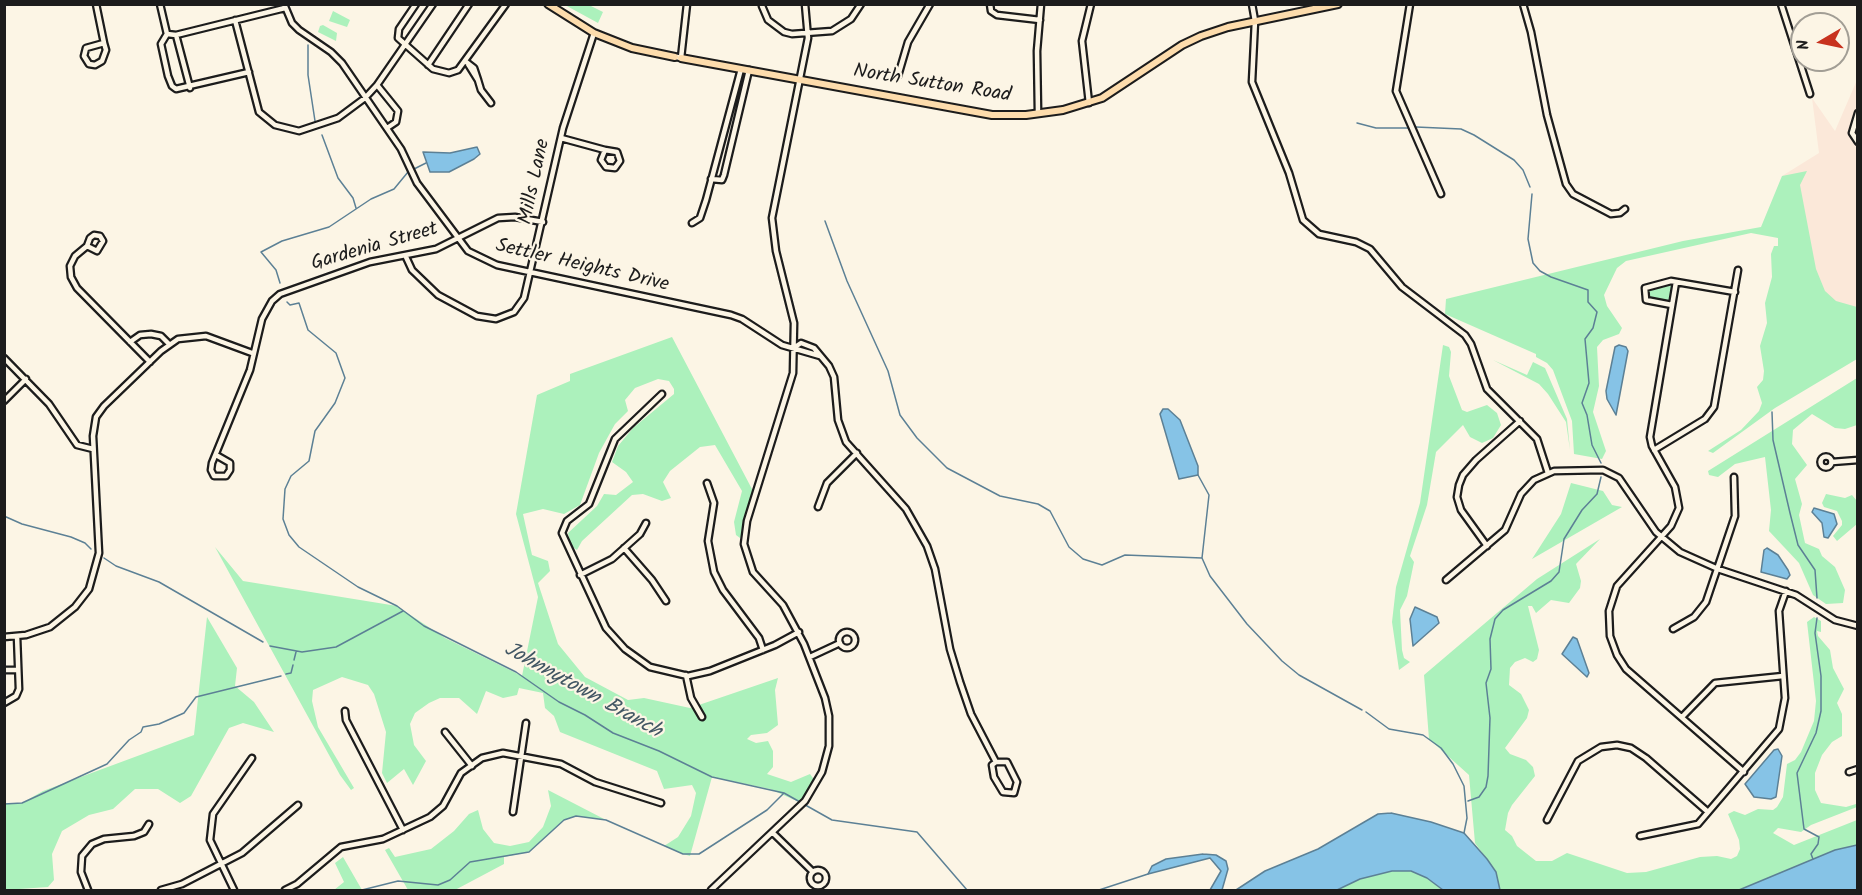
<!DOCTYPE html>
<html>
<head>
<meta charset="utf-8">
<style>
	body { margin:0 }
	#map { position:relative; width:1862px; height:895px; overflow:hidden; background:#fcf5e5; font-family:Kalam,sans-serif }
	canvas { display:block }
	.frame { position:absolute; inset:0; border:6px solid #1c1c1c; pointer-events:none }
	.north { position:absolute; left:1790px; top:12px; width:60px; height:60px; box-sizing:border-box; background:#fcf5e5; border:2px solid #a29e95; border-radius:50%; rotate:261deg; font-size:16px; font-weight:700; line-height:24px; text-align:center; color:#1c1c1c }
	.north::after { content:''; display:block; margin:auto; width:21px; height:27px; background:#c8321e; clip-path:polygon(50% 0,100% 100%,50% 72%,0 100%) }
</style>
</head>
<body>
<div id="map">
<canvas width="1862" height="895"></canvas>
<div class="frame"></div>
<div class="north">N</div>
</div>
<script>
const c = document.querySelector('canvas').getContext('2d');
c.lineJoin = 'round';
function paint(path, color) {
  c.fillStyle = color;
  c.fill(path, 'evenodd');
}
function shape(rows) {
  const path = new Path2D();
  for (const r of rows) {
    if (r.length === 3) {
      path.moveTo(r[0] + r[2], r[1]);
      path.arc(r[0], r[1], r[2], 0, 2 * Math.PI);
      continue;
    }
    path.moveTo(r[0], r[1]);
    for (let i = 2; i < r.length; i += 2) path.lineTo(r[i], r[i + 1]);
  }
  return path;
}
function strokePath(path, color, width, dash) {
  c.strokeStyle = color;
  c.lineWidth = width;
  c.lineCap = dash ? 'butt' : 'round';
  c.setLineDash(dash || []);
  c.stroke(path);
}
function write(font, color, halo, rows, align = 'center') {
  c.font = font + ' Kalam,sans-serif';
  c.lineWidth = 4.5;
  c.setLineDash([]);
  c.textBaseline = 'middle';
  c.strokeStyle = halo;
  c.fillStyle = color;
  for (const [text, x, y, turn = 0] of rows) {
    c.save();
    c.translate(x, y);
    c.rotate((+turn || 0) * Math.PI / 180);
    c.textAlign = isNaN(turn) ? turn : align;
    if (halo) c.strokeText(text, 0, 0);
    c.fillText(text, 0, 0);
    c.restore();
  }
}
const built = shape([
	[1857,80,1857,324,1823,326,1782,176,1819,153,1812,98,1835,131]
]);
const green = shape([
	[565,5,589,5,603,12,598,23],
	[333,11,350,20,347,27,329,21],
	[323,25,337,33,336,41,318,32,320,26],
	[1807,171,1800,185,1816,269,1825,291,1836,301,1857,307,1857,359,1775,408,1713,453,1708,451,1741,430,1759,411,1762,403,1757,387,1763,380,1764,371,1760,346,1767,323,1765,303,1772,277,1771,254,1774,246,1778,246,1778,238,1751,233,1626,261,1617,268,1604,295,1607,306,1622,328,1619,334,1603,340,1597,347,1599,386,1593,412,1606,451,1602,459,1574,454,1572,421,1553,370,1547,363,1536,357,1536,354,1445,314,1446,299,1683,241,1761,227,1782,176],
	[1668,284,1672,287,1668,302,1648,298,1648,288],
	[672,337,753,491,743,535,740,538,736,535,734,522,742,491,715,445,700,447,670,471,663,482,671,498,662,501,643,494,632,495,582,541,577,550,571,546,568,533,597,506,604,494,616,495,633,482,626,472,612,462,618,446,633,428,674,394,674,389,669,381,658,379,635,388,625,400,628,411,615,424,599,453,580,505,564,514,543,509,523,514,532,555,548,561,550,571,538,583,558,644,585,677,628,700,644,698,690,708,778,678,775,690,778,725,767,733,751,735,747,739,756,743,768,741,773,751,773,767,767,774,791,782,810,774,815,781,808,792,799,802,770,789,712,777,690,856,683,854,664,846,678,837,691,816,696,793,692,785,664,789,657,771,560,732,554,716,545,708,543,693,519,688,517,695,503,698,486,691,477,714,459,698,440,698,429,703,415,713,410,724,414,745,426,761,413,785,404,769,387,783,382,773,386,732,374,694,368,685,342,677,313,690,312,701,318,727,354,788,351,790,340,775,215,547,243,581,397,606,445,638,522,676,538,597,516,514,537,395,570,381,570,374],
	[1443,345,1449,347,1451,352,1449,376,1462,410,1467,412,1487,405,1497,413,1501,425,1493,438,1482,443,1470,437,1463,425,1436,452,1427,505,1410,556,1414,562,1407,596,1400,610,1402,650,1404,658,1410,662,1399,670,1392,622,1396,587,1420,503],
	[1493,360,1527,375,1533,362,1545,368,1567,419,1570,450,1566,422,1548,394,1539,384],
	[1857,378,1857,425,1845,429,1835,428,1812,414,1793,430,1792,444,1807,465,1795,479,1802,504,1799,515,1805,543,1819,549,1822,556,1835,567,1845,590,1843,603,1826,604,1813,595,1799,563,1769,531,1771,510,1765,457,1735,464,1718,477,1709,475,1708,471],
	[1571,483,1603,491,1612,505,1622,507,1532,559,1561,514],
	[1826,494,1845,498,1852,495,1857,501,1857,524,1837,541,1833,536,1842,525,1842,521,1837,511,1824,507,1822,503],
	[1600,539,1576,564,1581,581,1580,588,1569,603,1551,600,1536,613,1532,606,1528,606,1539,650,1537,659,1533,662,1525,658,1515,662,1510,668,1509,685,1521,694,1529,710,1527,718,1505,748,1510,754,1526,760,1533,767,1535,776,1512,805,1508,813,1505,830,1512,836,1517,846,1536,861,1552,861,1567,853,1627,873,1646,872,1700,857,1717,856,1731,859,1737,856,1740,849,1739,840,1728,814,1734,811,1745,815,1758,809,1773,810,1777,807,1783,797,1787,764,1795,760,1801,752,1814,721,1816,701,1807,622,1814,617,1821,621,1821,632,1817,631,1818,636,1830,650,1833,668,1844,689,1837,703,1842,714,1842,736,1832,742,1822,755,1815,773,1815,790,1821,803,1846,807,1856,804,1857,807,1811,825,1801,832,1778,828,1773,833,1794,845,1857,820,1857,845,1835,850,1739,890,1500,890,1496,872,1475,843,1469,775,1429,739,1424,675,1537,579],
	[207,617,237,668,235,686,254,702,274,732,243,723,229,728,191,796,180,803,158,789,135,789,113,809,89,815,62,831,52,854,54,880,48,887,5,890,5,804,22,803,43,791,194,735],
	[548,790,606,820,576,816,564,820,529,852,504,857,504,864,455,890,408,890,385,850,389,848,395,857,431,849,454,831,469,814,478,810,483,829,494,843,510,846,529,842,543,827,551,806],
	[343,857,362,890,334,890,344,882,335,863],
	[1392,871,1411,871,1427,878,1443,890,1337,890,1360,879]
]);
const water = shape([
	[477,147,480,154,474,159,449,172,430,172,423,152,450,153,477,147],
	[1619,345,1626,347,1628,351,1616,415,1607,399,1606,391,1615,347,1619,345],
	[1163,409,1168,409,1180,420,1198,466,1198,475,1179,479,1160,414,1163,409],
	[1814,508,1834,514,1837,524,1828,538,1824,537,1822,523,1812,512,1814,508],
	[1767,548,1778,555,1788,570,1790,575,1787,579,1761,572,1764,550,1767,548],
	[1415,607,1437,617,1439,623,1413,646,1410,619,1415,607],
	[1573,637,1577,639,1589,673,1587,677,1562,654,1573,637],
	[1778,749,1782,756,1776,797,1771,799,1754,797,1745,784,1774,750,1778,749],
	[1391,813,1431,822,1464,833,1487,859,1496,872,1500,890,1443,890,1427,878,1411,871,1392,871,1360,879,1337,890,1236,890,1265,871,1318,849,1378,814,1391,813],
	[1857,845,1857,890,1739,890,1835,850,1857,845],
	[1203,854,1216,855,1226,861,1228,869,1222,890,1210,890,1221,871,1210,858,1148,874,1152,866,1166,859,1203,854]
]);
const stream = shape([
	[308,45,308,75,315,121],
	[1357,123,1376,128,1408,128],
	[1416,127,1461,129,1474,135,1514,160,1523,170,1530,187],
	[322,135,338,178,353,198,356,208],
	[414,169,426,163],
	[1532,194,1528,239,1533,263,1540,271,1551,277,1588,290,1588,302,1597,312,1593,328,1585,339,1589,383,1582,403,1587,415,1592,445,1601,463],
	[825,221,847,281,888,371,900,415,917,438,947,468,1000,496,1038,504,1050,511,1069,547,1083,559,1102,565,1125,555,1202,558],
	[280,283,276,270,261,252,282,241,329,227,371,199,394,189,408,172],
	[287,302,290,305,299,303,308,330,336,353,345,378,335,403,315,431,309,461,291,476,285,489,283,519,289,535,299,547,358,587,397,606,424,626,516,672,559,702,585,715,613,733,659,751,712,777,784,793,832,820,917,832,967,890],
	[1772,412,1773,440,1790,513,1798,545,1815,570,1817,598],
	[1198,475,1209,495,1202,558,1210,576,1247,624,1282,661,1299,675,1362,710],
	[4,516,22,524,71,537,85,543,91,549],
	[104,558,116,566,159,582,263,642],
	[270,646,302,652,336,647,403,611],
	[294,660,296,652],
	[286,674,291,673,293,665],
	[1366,712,1389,729,1423,735,1441,748,1453,764,1464,786,1467,818,1464,833],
	[1468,801,1479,797,1486,787,1488,776,1490,718,1486,683,1491,669,1490,639,1495,619,1503,610,1551,581,1559,572,1564,539,1582,510,1597,494,1601,477],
	[4,804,22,803,107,764,129,740,141,732,143,727,159,724,184,713,196,697,281,676],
	[1813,859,1811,854,1818,844,1819,837,1804,829,1797,773,1816,733,1821,711,1821,676,1815,633,1817,618],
	[362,890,398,881,438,885,450,880,470,862,529,852,564,820,576,816,606,820,683,854,699,854,767,810,783,794],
	[1099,890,1148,874]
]);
const minor = shape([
	[96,4,104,43],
	[160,4,167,34],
	[284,4,292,23,299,30,331,52,342,63,401,149,417,183,468,251,497,265,731,315,742,319,782,345,820,356],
	[416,4,399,29,398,38,433,69,449,73,458,70,506,4],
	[990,4,991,11,997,15,1040,20],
	[1252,4,1255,21,1252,82,1289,173,1303,220,1319,234,1356,242,1370,249,1402,287,1465,335,1471,344,1487,389,1537,439,1548,473],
	[1410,4,1396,91,1441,194],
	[1523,4,1531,32,1547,115,1566,184,1573,194,1611,214,1620,213,1625,209],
	[1781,4,1810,94],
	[762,6,768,20,784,32,792,34,832,31,851,19,861,4],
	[235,20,259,112,275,125,299,131,338,118,365,98,377,85,433,4],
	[167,34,161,44,168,76,172,86,176,89,249,72],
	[167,34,176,35,285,8],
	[176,35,190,88],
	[104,43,106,50,102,61,95,65,89,64,84,56,86,48,104,43],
	[677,57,681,58,687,4],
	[465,61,474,68,478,80,468,64],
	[428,65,469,4],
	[898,76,908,42,930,4],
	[478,80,481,90,491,103],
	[377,85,398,111,396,122,387,128],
	[1089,103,1082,41,1091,4],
	[1038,113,1037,51,1041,4],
	[1858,113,1852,133,1858,142],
	[561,138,605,150,601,160,606,167,615,168,620,161,617,152,605,150],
	[711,179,722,180,724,175,749,70],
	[692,223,700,218,706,200,741,69],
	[87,246,90,238,94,235,100,236,103,241,97,251,87,246,75,256,70,266,71,277,77,288,150,362],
	[406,257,412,270,438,295,477,316,496,319,514,312,524,298,563,128,594,33],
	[1676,282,1650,437,1652,446,1675,487,1679,508,1671,526,1617,586,1609,611,1610,636,1617,655,1626,669,1744,772],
	[1672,305,1646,300,1645,288,1671,281,1735,292],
	[130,342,140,335,151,334,161,336,169,344],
	[795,347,801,343,814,348,829,366,834,377,838,420,846,442,906,509,927,546,935,569,950,649,960,682,971,714,996,762,992,765,994,777,1003,792,1014,793,1017,782,1007,762,996,762],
	[4,358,49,404,77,445,93,449],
	[662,394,615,439,589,504,567,521,562,533,606,628,625,649,650,667,688,676,710,671,775,645,799,632],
	[4,401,26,379],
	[1654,450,1705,419,1714,407,1738,270],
	[216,455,230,463,230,470,226,476,214,476,211,470,212,463,250,370,262,319,272,301,280,294,370,262,436,249,498,218,515,217,543,222],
	[1826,462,5.5],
	[1832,462,1858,460],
	[707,483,714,503,708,541,714,572,723,590,759,638,763,650],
	[818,507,827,483,857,453],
	[1487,546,1461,510,1457,497,1459,485,1463,475,1476,460,1520,421],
	[624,548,652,580,666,601],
	[580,575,612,559,640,534,646,523],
	[1446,580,1505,530,1521,494,1534,480,1554,471,1603,470,1619,478,1656,532,1680,552,1718,569,1796,595,1835,620,1858,626],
	[1673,629,1694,617,1706,602,1735,516,1734,477],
	[847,640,8],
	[4,637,26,635,50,627,75,607,89,589,99,553,93,436,96,417,104,406,161,351,178,339,206,336,252,353],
	[810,657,840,643],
	[4,670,18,670],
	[686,675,691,698,702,717],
	[4,703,16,696,19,689,17,636],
	[345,711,346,720,403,830],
	[1682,717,1715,683,1783,676],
	[445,732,472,766],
	[1849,772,1858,769],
	[513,812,526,723],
	[1547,820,1578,761,1601,747,1617,745,1631,748,1646,758,1708,812],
	[773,833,813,872],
	[1640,836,1698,824,1779,729,1785,698,1779,611,1786,591],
	[818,878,8],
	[88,890,81,872,82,856,92,844,104,839,134,836,144,832,149,824],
	[161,890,182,884,242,853,298,805],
	[234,890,210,840,213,814,252,758],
	[285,890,297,884,341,847,383,839,430,817,443,806,461,773,482,758,503,753,561,764,595,782,661,803],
	[711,890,805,801,822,772,829,746,829,716,825,698,804,644,783,605,753,572,744,544,747,521,793,373,794,323,776,251,772,218,808,38,805,4]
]);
const major = shape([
	[548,4,594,33,632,48,675,57],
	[681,58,992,115,1026,115,1063,110,1102,98,1182,45,1201,36,1228,27,1338,4]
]);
const streetNames = [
	["North Sutton Road",932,85,9],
	["Mills Lane",536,182,-78],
	["Gardenia Street",375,248,-16],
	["Settler Heights Drive",582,267,13]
];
const waterNames = [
	["Johnnytown Branch",582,692,29]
];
paint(built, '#fbe8d9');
paint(green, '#acf1bc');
paint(water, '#86c3e6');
strokePath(water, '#5c8095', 1.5);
strokePath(stream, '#5c8095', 1.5);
strokePath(minor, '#1c1c1c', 9);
strokePath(major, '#1c1c1c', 10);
strokePath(minor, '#fcf5e5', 4.5);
strokePath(major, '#fddcac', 6);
write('20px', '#1c1c1c', '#fcf5e5', streetNames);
write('italic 21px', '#415663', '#fcf5e5', waterNames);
</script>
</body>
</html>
